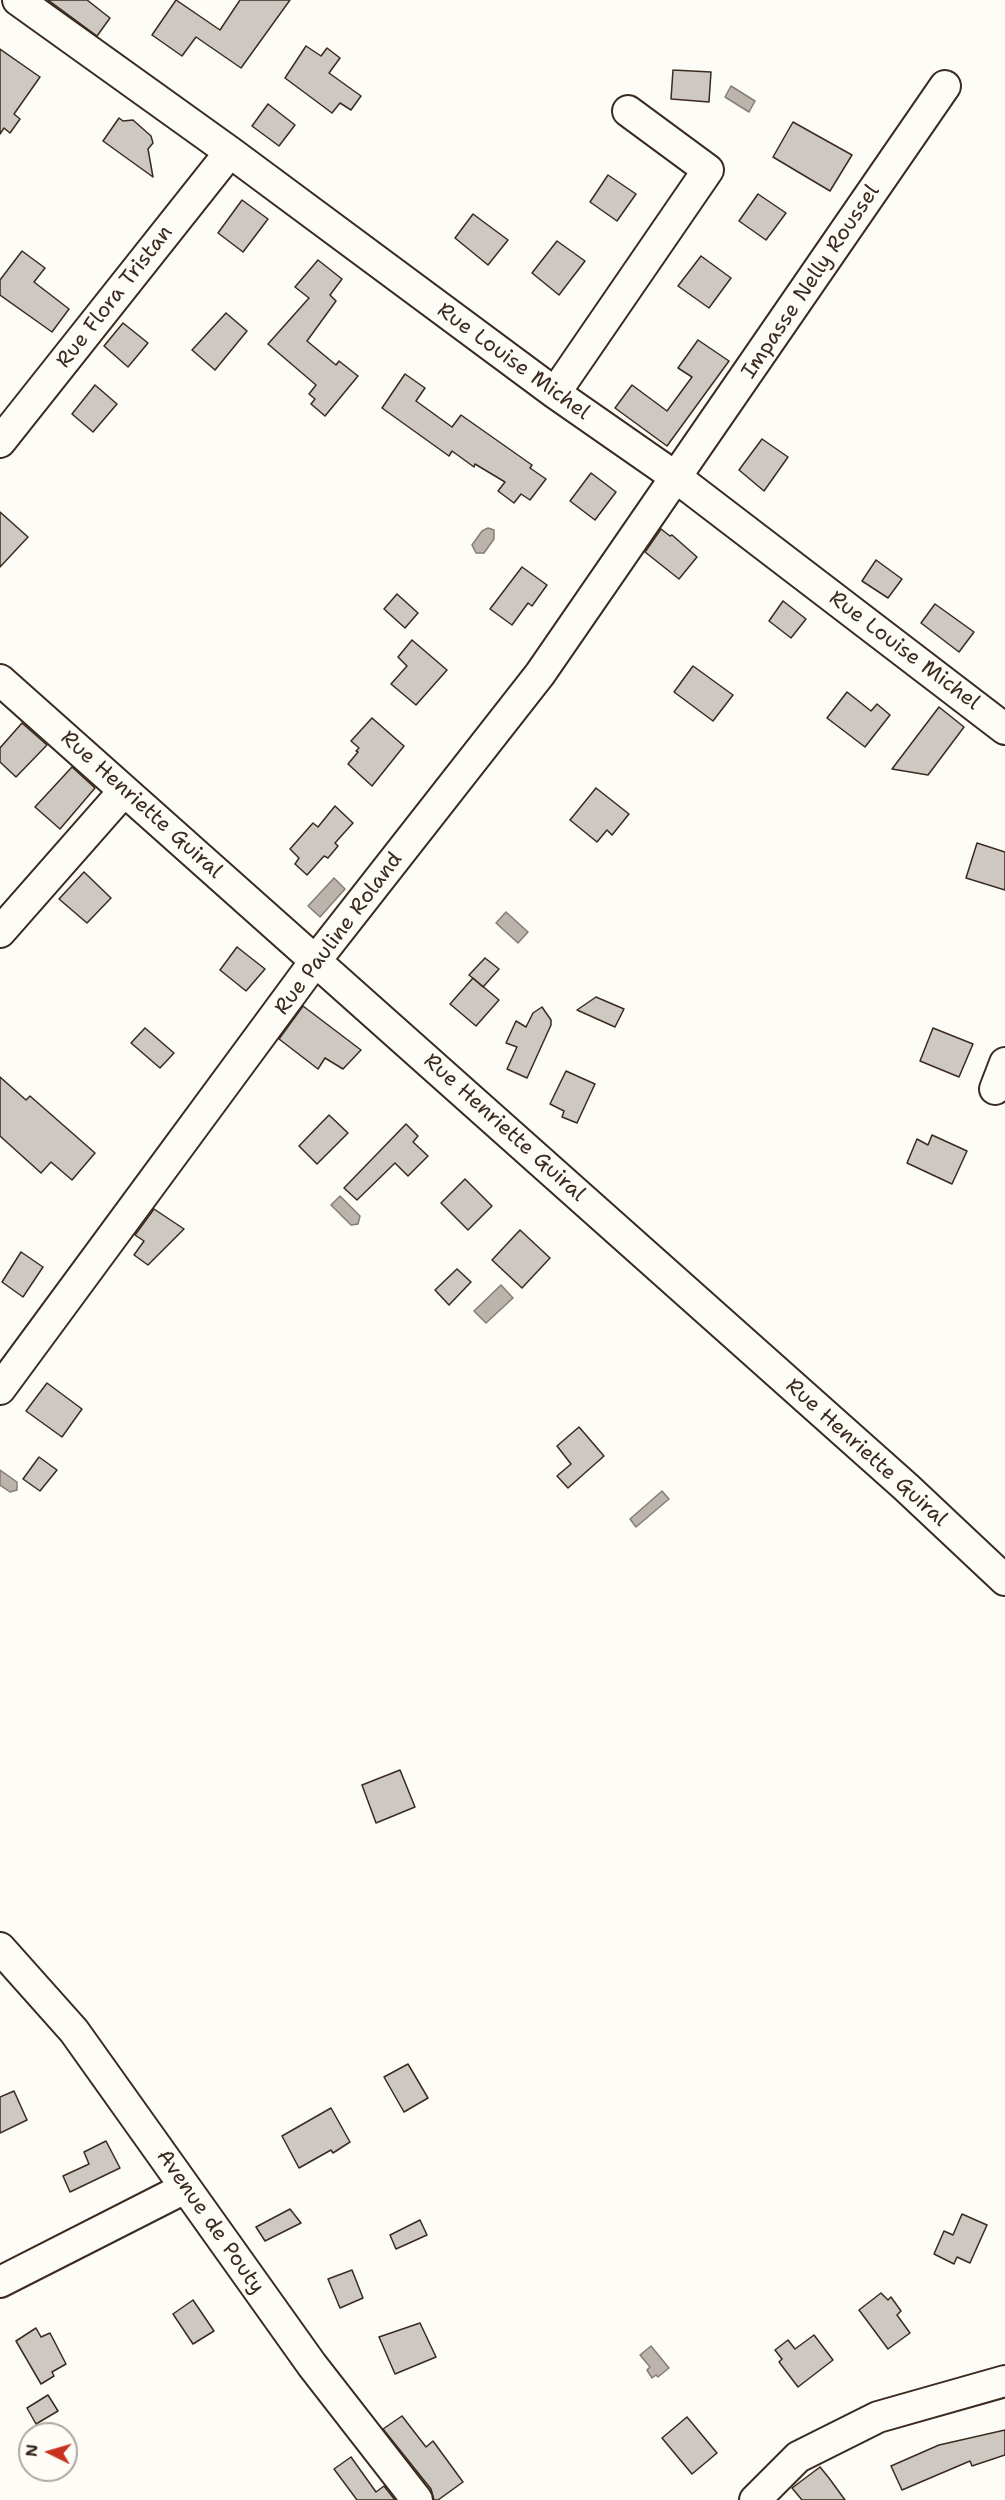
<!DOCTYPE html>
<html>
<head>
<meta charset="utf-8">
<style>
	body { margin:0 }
	#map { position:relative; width:1005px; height:2500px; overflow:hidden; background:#fdfcf7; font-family:"Shantell Sans",sans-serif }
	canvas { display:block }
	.north { position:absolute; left:18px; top:2422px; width:60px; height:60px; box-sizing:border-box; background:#fdfcf7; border:2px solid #afa8a0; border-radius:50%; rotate:275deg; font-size:16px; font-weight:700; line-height:24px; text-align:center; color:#3b2a1e }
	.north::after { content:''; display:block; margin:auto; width:21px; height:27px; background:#c8321e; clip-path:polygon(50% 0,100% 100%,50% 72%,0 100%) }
</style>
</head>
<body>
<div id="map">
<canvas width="1005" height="2500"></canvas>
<div class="north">N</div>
</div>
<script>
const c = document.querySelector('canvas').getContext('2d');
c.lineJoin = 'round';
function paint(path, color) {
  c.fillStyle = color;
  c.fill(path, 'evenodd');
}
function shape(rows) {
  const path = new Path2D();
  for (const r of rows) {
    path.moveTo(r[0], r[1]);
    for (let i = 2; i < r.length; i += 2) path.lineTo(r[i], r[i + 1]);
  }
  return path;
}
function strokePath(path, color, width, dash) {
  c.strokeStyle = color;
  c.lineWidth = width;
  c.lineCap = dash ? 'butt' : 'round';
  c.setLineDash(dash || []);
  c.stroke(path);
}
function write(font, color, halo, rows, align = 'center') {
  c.font = font + ' "Shantell Sans",sans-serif';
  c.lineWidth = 4.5;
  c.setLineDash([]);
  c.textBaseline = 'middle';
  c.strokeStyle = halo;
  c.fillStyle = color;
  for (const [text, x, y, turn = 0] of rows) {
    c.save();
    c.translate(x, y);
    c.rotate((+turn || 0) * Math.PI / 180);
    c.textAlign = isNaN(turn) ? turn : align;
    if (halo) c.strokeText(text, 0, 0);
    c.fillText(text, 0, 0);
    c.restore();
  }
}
const water = shape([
	[731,86,755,101,749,112,725,97,731,86],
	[488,528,494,530,494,539,484,553,476,553,472,545,482,531,488,528],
	[334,878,345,889,320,917,308,906,334,878],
	[506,912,528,932,518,943,496,923,506,912],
	[340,1196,360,1216,358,1224,351,1225,331,1205,340,1196],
	[501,1285,513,1298,486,1323,474,1311,501,1285],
	[0,1470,17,1482,17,1490,10,1492,0,1485,0,1470],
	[662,1491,669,1499,636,1527,630,1519,662,1491],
	[651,2346,669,2368,658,2377,656,2375,652,2378,647,2370,650,2367,640,2355,651,2346]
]);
const building = shape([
	[48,0,87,0,110,18,97,36,48,0],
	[176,0,220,30,240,0,290,0,241,68,196,37,182,56,152,35,176,0],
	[306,46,321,56,327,48,340,58,329,73,361,96,351,110,340,103,332,113,285,78,306,46],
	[0,49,40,77,14,114,20,119,10,133,4,128,0,134,0,49],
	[673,70,711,72,709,102,671,99,673,70],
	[268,104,295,125,279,146,252,126,268,104],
	[119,118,123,121,133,120,151,136,153,143,148,149,153,177,103,141,119,118],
	[793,122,852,155,830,191,773,157,793,122],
	[608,175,636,194,617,221,590,202,608,175],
	[758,194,786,213,766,240,739,221,758,194],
	[242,200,268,219,243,252,218,233,242,200],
	[473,214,508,240,488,265,455,238,473,214],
	[557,241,585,261,559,295,532,273,557,241],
	[22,251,45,268,34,282,69,309,52,332,0,295,0,280,22,251],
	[701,256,731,278,709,308,678,286,701,256],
	[318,260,342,279,330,295,336,301,307,341,336,365,339,361,358,376,325,416,311,404,315,399,309,394,316,385,268,344,309,298,295,287,318,260],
	[226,313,247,331,215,370,192,350,226,313],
	[123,323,148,343,128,367,104,346,123,323],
	[698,340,729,361,667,446,615,408,632,385,667,411,692,377,678,368,698,340],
	[405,374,425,388,416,401,452,427,461,415,532,465,530,468,546,479,530,500,521,494,514,503,498,491,505,482,475,464,474,467,452,451,449,456,382,408,405,374],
	[95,385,117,404,93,432,72,414,95,385],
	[762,439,788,457,764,491,739,470,762,439],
	[591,473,616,492,595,520,570,501,591,473],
	[0,512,28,537,0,567,0,512],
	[661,529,670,536,672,535,697,557,679,579,645,552,661,529],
	[876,560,902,579,888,598,862,581,876,560],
	[522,567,547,585,532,606,528,603,512,625,490,609,522,567],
	[397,594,418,613,405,628,384,609,397,594],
	[783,601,806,619,791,638,769,621,783,601],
	[935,604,974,632,959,652,921,623,935,604],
	[412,640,447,670,416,705,391,684,407,666,398,657,412,640],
	[693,666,733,695,713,721,674,692,693,666],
	[847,692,871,711,877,704,890,715,865,747,827,718,847,692],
	[939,707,964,727,928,775,892,769,939,707],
	[372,718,404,746,372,786,348,764,358,752,356,751,359,748,351,741,372,718],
	[22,723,47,745,16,777,0,762,0,748,22,723],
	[72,767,95,788,60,829,35,807,72,767],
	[596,788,629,814,612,835,607,830,597,842,570,820,596,788],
	[335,806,353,823,335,843,338,846,328,858,324,856,307,875,295,864,299,858,290,849,313,823,318,827,335,806],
	[977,843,1005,852,1005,890,966,878,977,843],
	[84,872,111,898,87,923,59,899,84,872],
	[237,947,265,969,246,991,220,970,237,947],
	[485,958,499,969,483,987,469,975,485,958],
	[473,978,499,1000,476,1026,450,1004,473,978],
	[596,997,624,1009,615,1027,577,1010,596,997],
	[303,1006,361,1050,343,1069,325,1058,318,1069,279,1039,303,1006],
	[542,1007,551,1020,551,1025,527,1078,507,1069,517,1047,506,1043,516,1021,526,1027,533,1013,542,1007],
	[145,1028,174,1053,160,1068,131,1043,145,1028],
	[933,1028,973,1044,959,1077,920,1061,933,1028],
	[566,1071,595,1084,577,1123,562,1117,564,1111,550,1104,566,1071],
	[0,1077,26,1100,30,1096,95,1153,72,1180,51,1162,41,1173,0,1136,0,1077],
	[329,1115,348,1133,317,1164,299,1146,329,1115],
	[406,1124,418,1136,413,1142,428,1156,408,1176,395,1163,357,1200,344,1188,406,1124],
	[932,1135,967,1151,952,1184,907,1163,917,1139,928,1145,932,1135],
	[465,1179,492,1206,468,1230,441,1203,465,1179],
	[154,1209,184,1229,148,1265,134,1255,144,1241,135,1235,154,1209],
	[520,1230,550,1258,522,1288,492,1260,520,1230],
	[21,1252,43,1267,23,1297,2,1282,21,1252],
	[457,1269,471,1282,449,1305,435,1290,457,1269],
	[47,1383,82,1409,62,1437,26,1411,47,1383],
	[579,1427,604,1456,568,1488,557,1476,571,1464,557,1446,579,1427],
	[39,1457,57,1470,40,1491,23,1479,39,1457],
	[400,1770,415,1807,376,1823,362,1785,400,1770],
	[408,2064,428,2098,404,2112,384,2077,408,2064],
	[14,2091,27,2120,0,2133,0,2097,14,2091],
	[331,2108,350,2142,333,2153,331,2150,299,2168,282,2136,331,2108],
	[106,2141,120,2168,70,2192,63,2176,89,2164,84,2152,106,2141],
	[290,2209,301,2223,265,2241,256,2227,290,2209],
	[962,2214,987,2225,970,2263,957,2257,954,2264,934,2254,944,2231,953,2235,962,2214],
	[420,2220,427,2235,396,2249,390,2235,420,2220],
	[352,2270,363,2298,340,2308,328,2279,352,2270],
	[881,2293,888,2300,891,2297,901,2311,897,2315,910,2333,888,2349,859,2310,881,2293],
	[193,2300,214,2331,193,2344,173,2314,193,2300],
	[420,2323,436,2357,395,2374,379,2337,420,2323],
	[36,2328,41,2337,50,2333,66,2364,52,2372,54,2376,41,2384,16,2341,36,2328],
	[814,2335,833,2360,798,2387,779,2362,782,2359,775,2350,788,2340,795,2349,814,2335],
	[48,2395,58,2411,36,2424,27,2408,48,2395],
	[402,2416,426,2447,433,2441,463,2482,438,2500,434,2500,431,2489,383,2429,402,2416],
	[687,2417,717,2453,692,2474,662,2438,687,2417],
	[1005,2430,1005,2455,972,2466,970,2461,902,2490,891,2466,939,2445,1005,2430],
	[351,2457,376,2492,384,2486,395,2500,357,2500,334,2469,351,2457],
	[820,2467,829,2478,845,2500,802,2500,792,2488,820,2467]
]);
const minor = shape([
	[18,0,230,152,555,393,677,478,1005,729],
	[555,393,708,170,628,111],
	[0,442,230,152],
	[0,680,906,1487,1005,1580],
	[0,932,124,791],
	[995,1089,1005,1063],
	[0,1389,316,960,540,674,945,86],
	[0,1948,74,2031,312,2365,417,2500],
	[0,2282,185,2188],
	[755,2500,798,2457,878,2417,1005,2381]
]);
const streetNames = [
	["Impasse Nelly Roussel",811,282,-56],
	["Rue Flora Tristan",115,297,-52],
	["Rue Louise Michel",513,362,36],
	["Rue Louise Michel",904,651,37],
	["Rue Henriette Guiral",141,805,42],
	["Rue Pauline Roland",339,934,-53],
	["Rue Henriette Guiral",504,1128,42],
	["Rue Henriette Guiral",866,1453,42],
	["Avenue de Pouty",210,2222,55]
];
paint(water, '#bbb4ad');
strokePath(water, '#887d74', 1.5);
paint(building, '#cdc8c2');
strokePath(building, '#3b2a1e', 1.5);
strokePath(minor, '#3b2a1e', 34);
strokePath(minor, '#fdfcf7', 30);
write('21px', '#3b2a1e', '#fdfcf7', streetNames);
</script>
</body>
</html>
